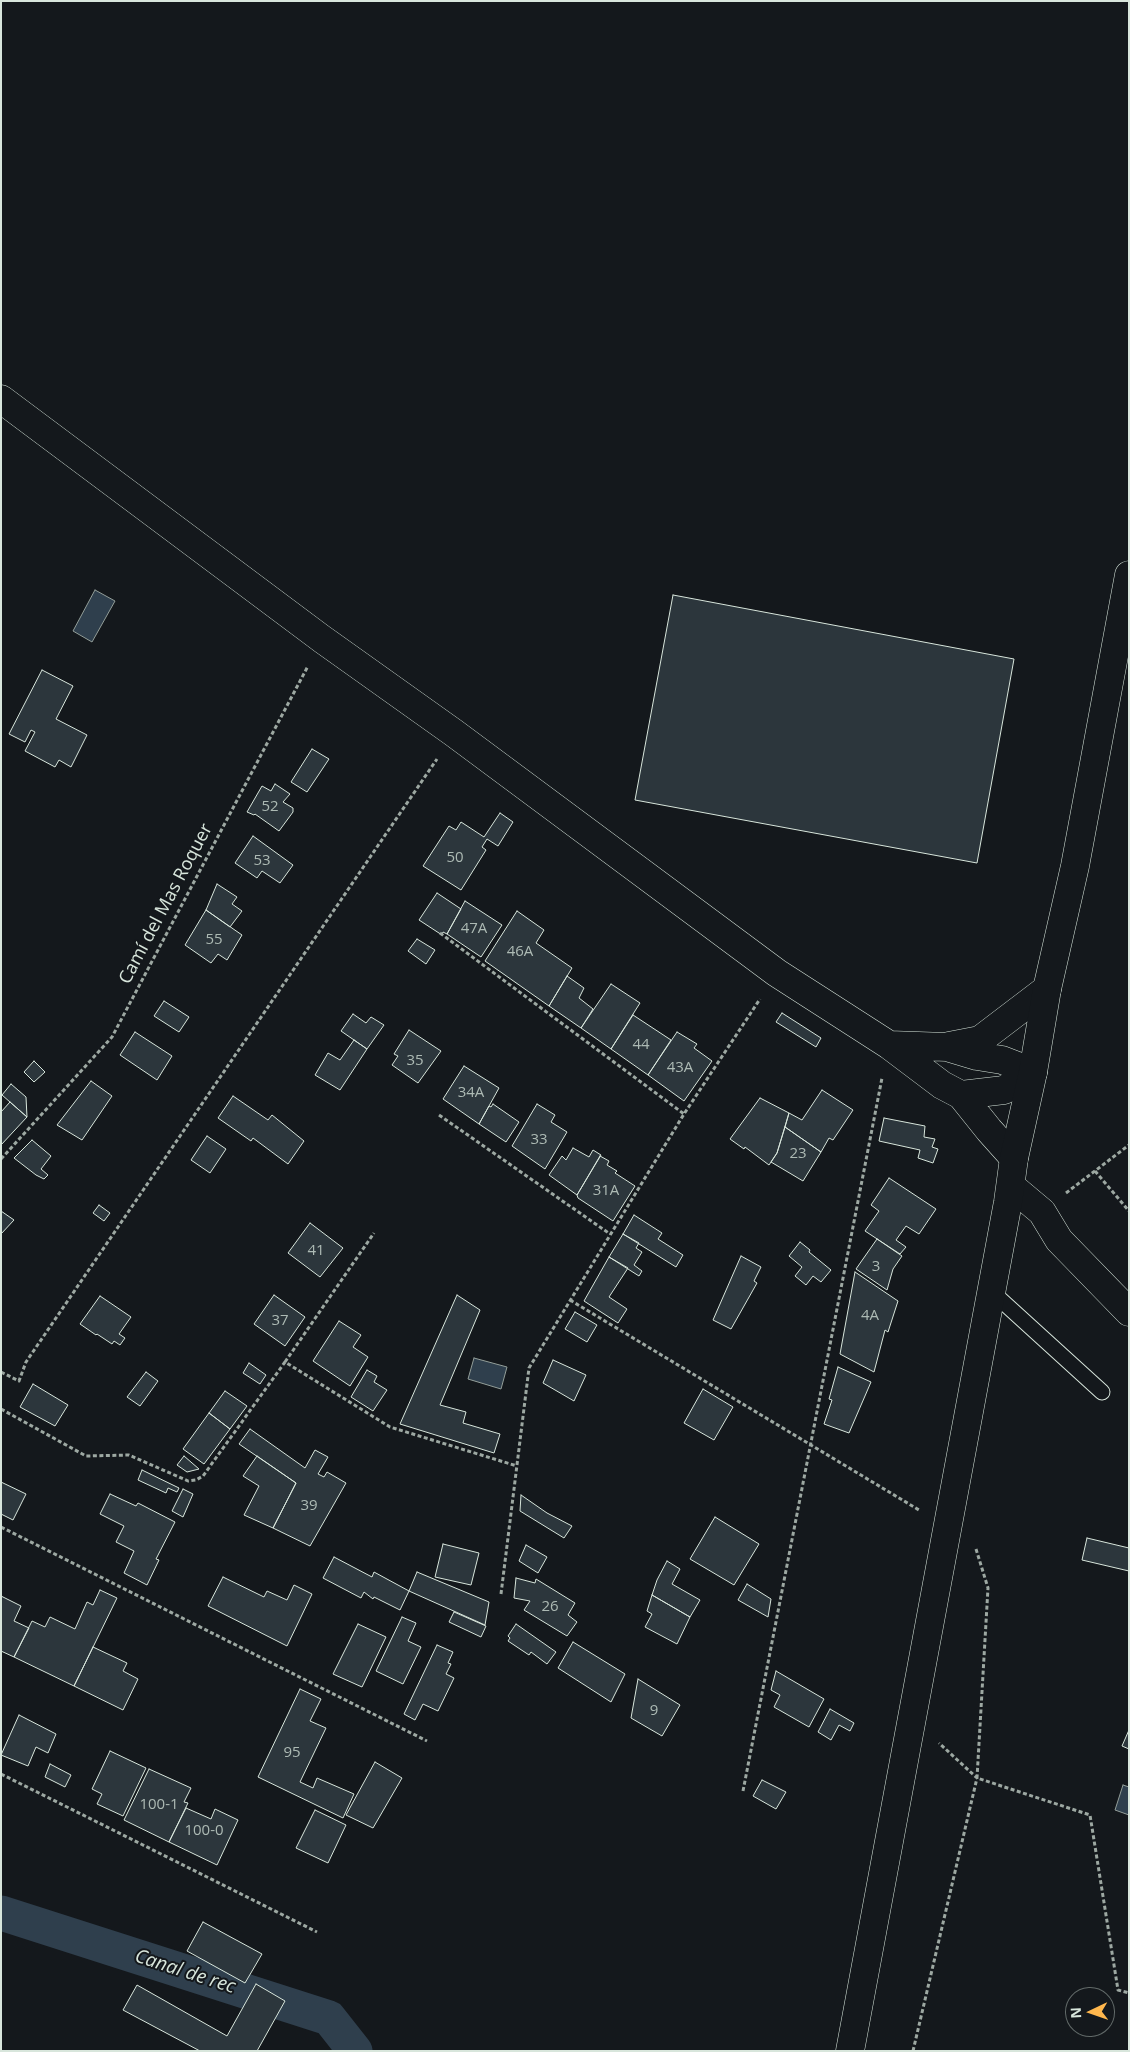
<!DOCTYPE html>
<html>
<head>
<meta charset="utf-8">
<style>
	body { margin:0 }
	#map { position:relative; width:1130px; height:2052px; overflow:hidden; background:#14181c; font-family:"Open Sans",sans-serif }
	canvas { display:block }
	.frame { position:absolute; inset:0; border:2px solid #d8e6dc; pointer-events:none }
	.north { position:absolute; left:1065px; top:1987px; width:50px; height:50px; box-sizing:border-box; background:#14181c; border:1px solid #626a69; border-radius:50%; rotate:267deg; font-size:14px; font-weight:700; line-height:20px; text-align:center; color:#d8e6dc }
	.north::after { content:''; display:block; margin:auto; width:18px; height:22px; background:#ffb74d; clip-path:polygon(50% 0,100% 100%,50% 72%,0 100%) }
</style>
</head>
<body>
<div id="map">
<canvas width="1130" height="2052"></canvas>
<div class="frame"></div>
<div class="north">N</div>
</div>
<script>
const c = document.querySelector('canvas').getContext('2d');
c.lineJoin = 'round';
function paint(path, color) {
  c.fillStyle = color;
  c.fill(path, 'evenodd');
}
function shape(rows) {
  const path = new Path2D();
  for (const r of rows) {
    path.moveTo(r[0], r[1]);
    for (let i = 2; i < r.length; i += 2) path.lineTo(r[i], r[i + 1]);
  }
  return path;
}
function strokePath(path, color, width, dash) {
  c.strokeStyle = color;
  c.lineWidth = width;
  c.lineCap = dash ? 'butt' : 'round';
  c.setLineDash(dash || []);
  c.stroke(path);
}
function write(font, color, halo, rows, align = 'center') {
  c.font = font + ' "Open Sans",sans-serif';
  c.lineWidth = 4;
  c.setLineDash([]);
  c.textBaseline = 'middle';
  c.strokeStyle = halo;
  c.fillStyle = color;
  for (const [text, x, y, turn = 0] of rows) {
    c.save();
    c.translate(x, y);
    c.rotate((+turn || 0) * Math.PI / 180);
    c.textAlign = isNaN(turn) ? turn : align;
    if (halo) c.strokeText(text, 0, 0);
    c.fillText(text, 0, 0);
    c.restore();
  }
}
const water = shape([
	[95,590,115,601,92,642,73,631,95,590],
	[474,1358,507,1367,501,1389,468,1379,474,1358],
	[1123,1785,1129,1787,1129,1815,1115,1810,1123,1785]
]);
const canal = shape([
	[1,1913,329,2018,355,2051]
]);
const building = shape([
	[673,595,1014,659,977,863,635,800,673,595],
	[42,670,73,686,56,719,87,735,71,767,59,760,55,767,25,751,35,732,31,730,25,742,9,734,42,670],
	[312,749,329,759,307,792,291,782,312,749],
	[275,784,290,794,283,802,293,808,293,812,279,831,255,814,254,815,247,812,262,786,271,791,275,784],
	[500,813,513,822,498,846,487,839,482,847,486,850,461,890,423,866,449,826,456,830,461,822,484,837,500,813],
	[253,836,293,865,280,883,262,871,257,878,235,863,253,836],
	[217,884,237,897,232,904,242,911,230,927,206,910,217,884],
	[437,893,461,909,447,934,443,932,442,935,419,920,437,893],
	[465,901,502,925,481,957,447,934,465,901],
	[206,910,242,935,227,960,218,954,211,963,185,945,206,910],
	[517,911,544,930,536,943,572,968,549,1006,485,961,517,911],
	[417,939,435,950,426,964,408,951,417,939],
	[567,976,584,988,579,998,593,1009,581,1028,549,1006,567,976],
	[611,984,640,1003,611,1049,581,1028,611,984],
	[164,1001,189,1017,179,1032,154,1016,164,1001],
	[782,1013,821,1038,816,1047,776,1022,782,1013],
	[353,1014,366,1023,371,1017,384,1025,367,1049,341,1031,353,1014],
	[633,1015,671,1040,648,1075,611,1049,633,1015],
	[409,1030,441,1051,418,1083,392,1065,398,1056,394,1054,409,1030],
	[135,1032,172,1056,157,1080,120,1055,135,1032],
	[677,1032,697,1044,694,1048,712,1061,684,1101,648,1075,677,1032],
	[354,1040,367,1049,340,1090,315,1075,328,1053,340,1060,354,1040],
	[34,1061,45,1072,34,1082,24,1072,34,1061],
	[464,1066,499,1088,479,1124,443,1099,464,1066],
	[91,1081,112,1096,82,1140,57,1125,91,1081],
	[11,1084,26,1097,27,1117,2,1095,11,1084],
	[822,1090,853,1110,833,1140,829,1138,821,1152,785,1127,789,1113,802,1120,822,1090],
	[233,1096,268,1120,272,1115,304,1141,288,1164,253,1138,251,1141,218,1118,233,1096],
	[760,1098,789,1113,777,1153,769,1165,745,1147,744,1149,730,1139,760,1098],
	[10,1102,27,1117,1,1145,1,1112,10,1102],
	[493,1104,519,1122,506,1142,479,1124,489,1106,491,1107,493,1104],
	[537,1104,555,1115,551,1122,567,1132,545,1169,512,1146,537,1104],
	[884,1118,925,1126,924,1137,935,1139,932,1147,938,1149,933,1163,918,1158,920,1150,879,1141,884,1118],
	[785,1127,821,1152,803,1181,771,1162,777,1153,785,1127],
	[207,1136,226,1149,210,1173,191,1160,207,1136],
	[32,1140,51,1156,41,1169,48,1175,44,1179,36,1175,14,1158,32,1140],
	[573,1148,589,1157,593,1150,601,1155,577,1195,549,1175,562,1156,566,1160,573,1148],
	[600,1156,609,1161,607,1165,617,1171,615,1173,635,1186,613,1221,578,1198,577,1195,600,1156],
	[889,1178,936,1209,919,1234,906,1226,896,1240,906,1247,900,1254,865,1231,879,1211,871,1205,889,1178],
	[99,1205,110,1213,104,1221,93,1213,99,1205],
	[1,1211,14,1220,1,1234,1,1211],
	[634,1215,662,1233,658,1239,683,1255,676,1267,623,1234,634,1215],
	[310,1223,343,1248,320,1277,288,1253,310,1223],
	[623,1234,639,1243,636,1248,642,1252,634,1265,642,1271,639,1276,609,1257,623,1234],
	[877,1239,902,1256,893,1269,887,1290,856,1269,877,1239],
	[800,1242,810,1250,809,1252,831,1270,821,1282,813,1276,806,1285,795,1276,802,1267,789,1256,800,1242],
	[741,1256,761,1267,754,1281,757,1283,731,1329,713,1320,741,1256],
	[609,1257,628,1268,609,1297,627,1309,618,1323,584,1301,609,1257],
	[855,1272,898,1301,888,1332,885,1330,874,1372,840,1354,855,1272],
	[274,1295,305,1317,285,1346,254,1324,274,1295],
	[457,1295,480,1310,440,1405,466,1412,463,1423,500,1434,494,1453,400,1424,457,1295],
	[100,1296,131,1317,119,1334,125,1338,120,1345,114,1341,112,1344,97,1334,96,1335,80,1324,100,1296],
	[575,1312,597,1325,587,1342,565,1329,575,1312],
	[339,1321,361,1335,353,1347,368,1357,350,1386,313,1361,339,1321],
	[553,1360,586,1375,574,1401,543,1383,553,1360],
	[249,1363,266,1375,260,1384,243,1373,249,1363],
	[838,1367,871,1382,849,1433,824,1424,832,1400,829,1399,838,1367],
	[367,1370,377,1376,374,1382,387,1390,373,1411,351,1397,367,1370],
	[146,1372,158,1381,140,1406,127,1397,146,1372],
	[33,1384,68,1405,55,1426,20,1407,33,1384],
	[703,1389,733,1407,714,1440,684,1423,703,1389],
	[225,1391,247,1406,230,1429,209,1413,225,1391],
	[209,1413,230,1429,204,1464,183,1449,209,1413],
	[250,1429,305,1468,315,1450,328,1457,318,1474,324,1477,327,1472,346,1483,310,1546,273,1528,296,1483,239,1444,250,1429],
	[184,1456,199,1469,187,1472,177,1465,184,1456],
	[257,1456,296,1483,273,1528,244,1515,259,1486,243,1476,257,1456],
	[142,1470,179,1488,177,1492,168,1488,166,1493,138,1480,142,1470],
	[1,1482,26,1494,13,1520,1,1514,1,1482],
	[183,1489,193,1494,183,1517,172,1511,183,1489],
	[110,1494,136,1506,138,1503,175,1522,156,1559,159,1560,147,1585,124,1573,134,1551,116,1542,124,1526,100,1514,110,1494],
	[521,1495,547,1513,572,1526,564,1538,520,1511,521,1495],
	[715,1517,759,1544,734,1585,690,1559,715,1517],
	[1087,1538,1129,1548,1129,1571,1082,1560,1087,1538],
	[443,1544,479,1553,471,1585,435,1577,443,1544],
	[526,1545,547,1557,538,1573,519,1561,526,1545],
	[334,1557,372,1577,374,1572,409,1591,400,1610,374,1597,373,1599,364,1592,361,1598,323,1578,334,1557],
	[667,1561,680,1569,672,1584,700,1600,690,1617,652,1595,657,1580,667,1561],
	[417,1572,489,1602,485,1625,409,1591,417,1572],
	[223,1577,264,1597,267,1591,287,1600,294,1585,312,1594,287,1646,208,1606,223,1577],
	[516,1578,535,1583,536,1579,575,1603,568,1615,577,1622,567,1636,524,1610,530,1601,514,1598,516,1578],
	[747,1584,771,1599,768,1617,738,1600,747,1584],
	[100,1590,117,1598,74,1686,14,1657,32,1621,45,1627,50,1617,75,1629,87,1602,93,1605,100,1590],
	[652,1595,690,1617,677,1644,645,1627,652,1614,647,1611,652,1595],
	[1,1596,21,1606,14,1621,29,1628,14,1657,1,1651,1,1596],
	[454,1612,486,1626,481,1637,449,1622,454,1612],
	[402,1617,416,1623,408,1641,421,1647,403,1684,376,1671,402,1617],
	[358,1624,386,1637,362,1687,333,1674,358,1624],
	[516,1624,556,1652,547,1664,531,1652,529,1655,508,1641,510,1638,508,1636,516,1624],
	[573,1642,625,1674,611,1702,558,1668,573,1642],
	[437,1645,453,1652,448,1663,451,1664,446,1674,454,1678,438,1711,423,1704,415,1720,404,1714,437,1645],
	[93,1647,127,1663,123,1671,138,1679,123,1710,74,1686,93,1647],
	[776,1671,824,1699,809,1727,774,1707,780,1695,771,1690,776,1671],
	[638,1679,680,1705,662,1736,631,1718,638,1679],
	[300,1689,321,1699,310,1721,326,1728,300,1782,313,1788,317,1778,354,1794,343,1818,258,1777,300,1689],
	[830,1709,854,1723,850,1731,839,1725,831,1740,818,1732,830,1709],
	[19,1715,56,1734,48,1753,36,1747,28,1766,1,1755,19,1715],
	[1129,1730,1129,1749,1122,1746,1129,1730],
	[110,1751,146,1768,123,1816,97,1804,102,1794,92,1789,110,1751],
	[375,1762,402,1778,373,1828,346,1815,375,1762],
	[50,1764,71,1775,65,1787,45,1777,50,1764],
	[149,1769,191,1788,184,1802,188,1803,169,1842,124,1820,149,1769],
	[762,1780,786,1792,776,1809,753,1796,762,1780],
	[186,1808,211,1819,215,1809,238,1820,217,1865,169,1842,186,1808],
	[315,1810,346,1825,328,1863,296,1848,315,1810],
	[203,1922,262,1954,245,1983,187,1951,203,1922],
	[256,1984,285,2001,257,2051,200,2051,123,2010,137,1985,227,2036,256,1984]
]);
const path = shape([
	[440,933,684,1114],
	[439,1115,610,1234],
	[1,1159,112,1037,308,666],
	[1095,1171,1129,1211],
	[1066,1193,1129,1145],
	[570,1300,919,1510],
	[285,1362,374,1233],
	[1,1372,19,1381,26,1362,437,759],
	[1,1409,86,1456,129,1455,188,1481,196,1480,203,1476,285,1362,390,1427,517,1466],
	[1,1527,427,1741],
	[976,1549,988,1588,977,1778,1090,1815,1118,1990,1129,1993],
	[501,1594,529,1368,684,1114,760,999],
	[1,1774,317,1932],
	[743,1791,882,1078],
	[913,2051,977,1778,939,1743]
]);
const lane = shape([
	[991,1291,1102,1392]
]);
const street = shape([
	[1,399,322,639,454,733,777,973,889,1045,942,1085,961,1095,989,1130,1014,1158],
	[889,1045,947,1047,977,1056,1002,1060,1033,1072],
	[949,1046,980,1040,1047,989],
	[961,1095,1004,1090,1033,1072],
	[1011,1186,1042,1212,1059,1240,1129,1312]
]);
const secondary = shape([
	[850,2051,1008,1202,1014,1158,1033,1072,1047,989,1075,866,1129,575]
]);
const numberNames = [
	["52",270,807],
	["50",455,858],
	["53",262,861],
	["47A",474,929],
	["55",214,940],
	["46A",520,952],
	["44",641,1045],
	["35",415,1061],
	["43A",680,1068],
	["34A",471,1093],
	["33",539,1140],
	["23",798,1154],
	["31A",606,1191],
	["41",316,1251],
	["3",876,1267],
	["4A",870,1316],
	["37",280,1321],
	["39",309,1506],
	["26",550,1607],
	["9",654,1711],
	["95",292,1753],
	["100-1",159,1805],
	["100-0",204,1831]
];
const streetNames = [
	["Camí del Mas Roquer",166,904,-62]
];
const waterNames = [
	["Canal de rec",185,1972,18]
];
paint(water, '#2f3f4d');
strokePath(water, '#939e99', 1);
strokePath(canal, '#2f3f4d', 35);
paint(building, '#2c363c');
strokePath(building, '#d8e6dc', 1);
strokePath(lane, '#d8e6dc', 17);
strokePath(street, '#d8e6dc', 29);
strokePath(secondary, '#d8e6dc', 29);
strokePath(path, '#9da8a2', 3, [4, 2.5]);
strokePath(lane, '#14181c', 15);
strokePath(street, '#14181c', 28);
strokePath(secondary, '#14181c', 28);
write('15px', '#adbab4', null, numberNames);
write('18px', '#d8e6dc', '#14181c', streetNames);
write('italic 19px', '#d8e6dc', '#14181c', waterNames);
</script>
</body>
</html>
